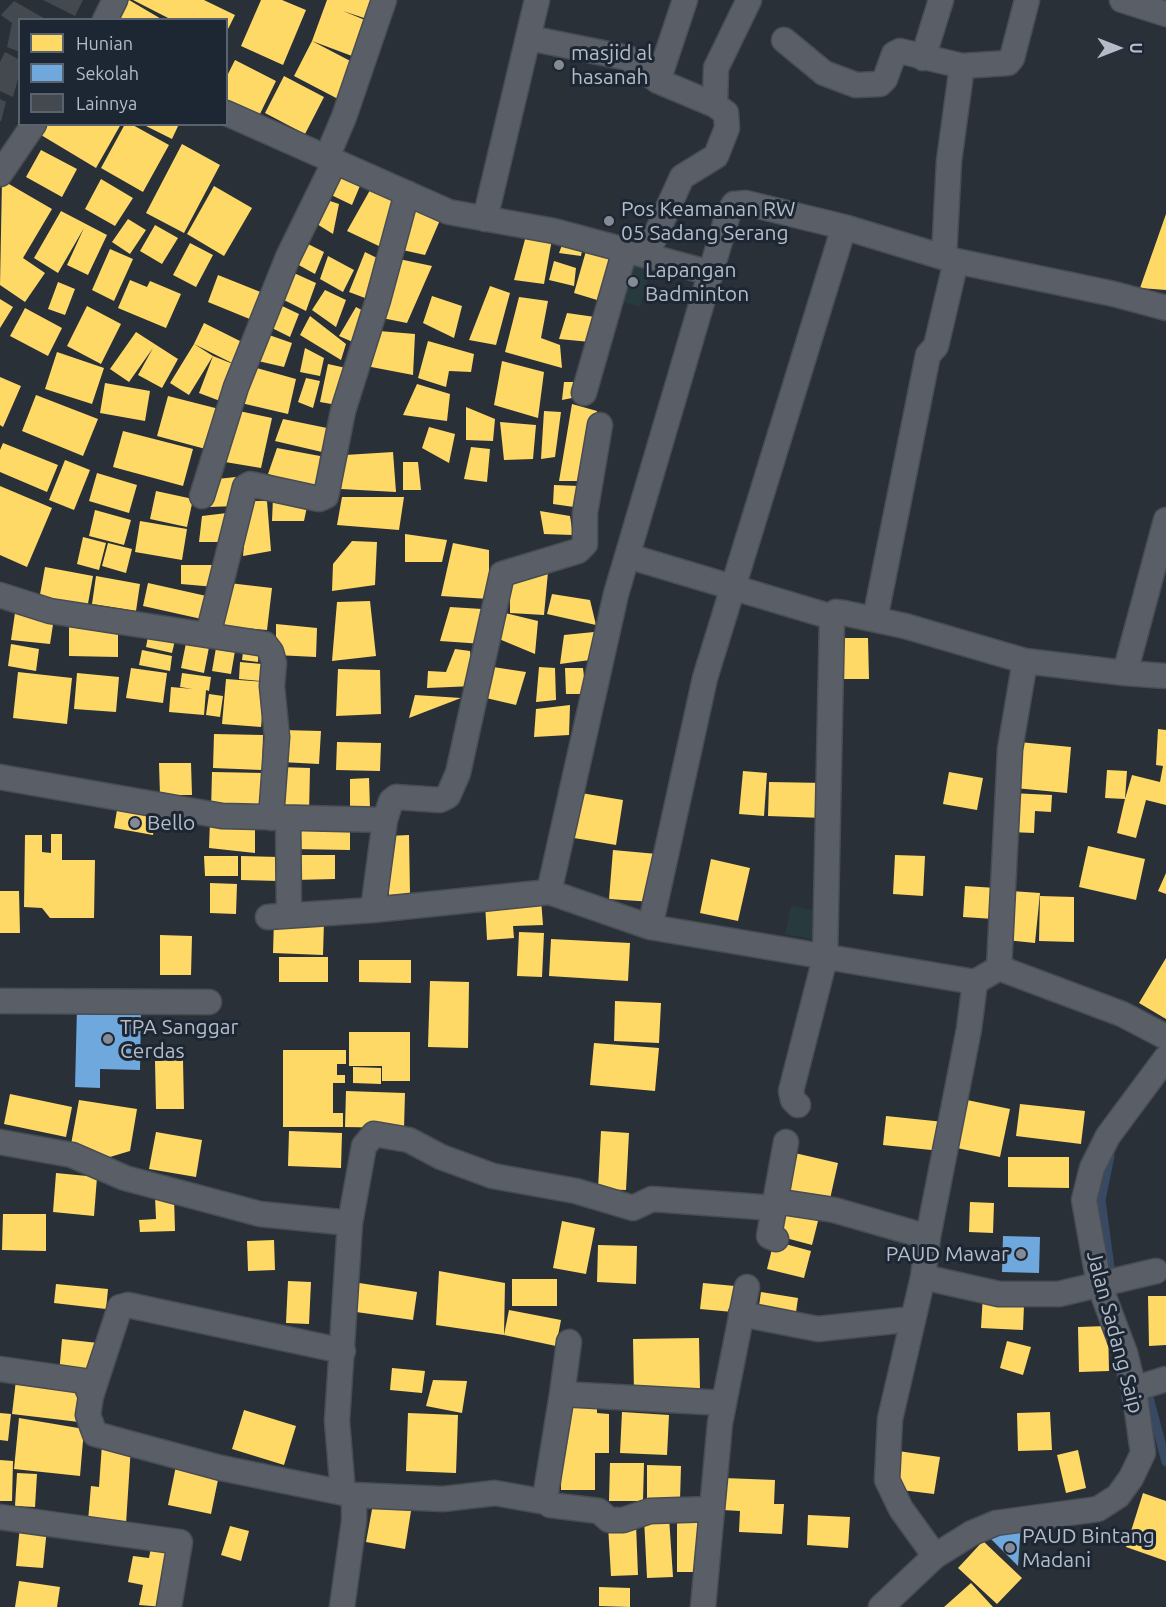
<!DOCTYPE html>
<html>
<head>
<meta charset="utf-8">
<style>
	body { margin:0 }
	#map { position:relative; width:1166px; height:1607px; overflow:hidden; background:#2a3038; font-family:Ubuntu,sans-serif }
	canvas { display:block }
	.legend { position:absolute; left:18px; top:18px; width:210px; height:108px; box-sizing:border-box; background:#1d2633; border:2px solid #59626f; margin:0; padding:8px 10px; list-style:none; font-size:18px; color:#b4bcc9 }
	.legend li { display:flex; align-items:center; gap:12px; height:30px }
	.legend b { width:30px; border:2px solid #59626f }
	.north { position:absolute; left:1088px; top:18px; width:60px; height:60px; -webkit-text-stroke:4px #1d2633; paint-order:stroke; rotate:90deg; font-size:16px; font-weight:700; line-height:24px; text-align:center; color:#b4bcc9 }
	.north::after { content:''; display:block; margin:auto; width:21px; height:27px; background:#b4bcc9; clip-path:polygon(50% 0,100% 100%,50% 72%,0 100%) }
</style>
</head>
<body>
<div id="map">
<canvas width="1166" height="1607"></canvas>
<ul class="legend">
<li><b style="height:16px;background:#ffd966"></b>Hunian</li>
<li><b style="height:16px;background:#6fa8dc"></b>Sekolah</li>
<li><b style="height:16px;background:#444950"></b>Lainnya</li>
</ul>
<div class="north">U</div>
</div>
<script>
const c = document.querySelector('canvas').getContext('2d');
c.lineJoin = 'round';
function paint(path, color) {
  c.fillStyle = color;
  c.fill(path, 'evenodd');
}
function shape(rows) {
  const path = new Path2D();
  for (const r of rows) {
    path.moveTo(r[0], r[1]);
    for (let i = 2; i < r.length; i += 2) path.lineTo(r[i], r[i + 1]);
  }
  return path;
}
function strokePath(path, color, width, dash) {
  c.strokeStyle = color;
  c.lineWidth = width;
  c.lineCap = dash ? 'butt' : 'round';
  c.setLineDash(dash || []);
  c.stroke(path);
}
function write(font, color, halo, rows, align = 'center') {
  c.font = font + ' Ubuntu,sans-serif';
  c.lineWidth = 6;
  c.setLineDash([]);
  c.textBaseline = 'middle';
  c.strokeStyle = halo;
  c.fillStyle = color;
  for (const [text, x, y, turn = 0] of rows) {
    c.save();
    c.translate(x, y);
    c.rotate((+turn || 0) * Math.PI / 180);
    c.textAlign = isNaN(turn) ? turn : align;
    if (halo) c.strokeText(text, 0, 0);
    c.fillText(text, 0, 0);
    c.restore();
  }
}
const green = shape([
	[625,257,652,265,640,307,613,299],
	[791,906,818,911,812,939,785,934]
]);
const homes = shape([
	[129,0,163,20,115,20],
	[133,0,204,0,235,15,226,33,226,20,172,20],
	[261,0,282,0,306,10,283,65,241,46],
	[327,0,384,0,376,22,343,11,365,20,352,56,312,41],
	[312,41,358,65,340,100,294,76],
	[235,60,276,81,258,118,226,103,226,78],
	[284,76,324,97,305,134,265,113],
	[48,124,121,124,96,168,41,135],
	[125,124,131,124,169,145,143,192,101,168],
	[142,124,179,124,172,139],
	[182,144,220,165,184,233,146,213],
	[41,150,77,169,62,197,26,177],
	[337,169,362,181,352,205,325,192],
	[101,179,133,198,115,226,85,209],
	[2,180,52,209,23,258,45,273,25,302,0,285],
	[374,183,395,196,381,247,347,231],
	[214,186,252,208,224,256,187,234],
	[321,198,339,204,333,234,312,221],
	[414,209,440,220,425,255,398,249],
	[61,211,107,235,88,275,67,265,84,228,58,273,34,258],
	[1166,214,1166,290,1140,288],
	[128,219,146,230,130,254,112,242],
	[155,225,178,238,162,264,140,251],
	[527,232,552,239,544,284,514,280],
	[564,240,583,244,581,256,559,253],
	[190,243,213,255,196,287,173,275],
	[306,243,324,252,315,274,295,263],
	[588,244,622,254,607,303,574,293],
	[110,249,133,259,114,301,92,290],
	[365,252,379,259,373,301,349,292],
	[328,256,354,270,343,292,320,279],
	[399,259,432,266,407,323,382,318],
	[554,261,576,268,574,286,549,280],
	[294,273,316,283,306,311,282,299],
	[218,275,268,295,257,322,208,302],
	[130,280,147,287,150,281,181,294,166,328,118,308],
	[58,282,75,289,65,315,48,309],
	[490,286,510,293,496,345,469,340],
	[325,290,346,300,336,327,312,310],
	[432,296,462,306,454,338,423,323],
	[519,297,548,301,541,338,560,345,562,368,505,352],
	[0,299,13,307,0,328],
	[280,305,299,314,290,337,270,327],
	[87,306,121,324,101,364,67,346],
	[356,307,367,313,355,343,339,336],
	[25,308,62,328,48,356,10,336],
	[567,313,595,317,590,342,559,339],
	[310,316,346,344,341,360,300,335],
	[204,323,252,347,228,404,199,393,213,356,238,366,194,344],
	[379,331,415,334,413,375,366,366],
	[136,332,178,359,162,388,138,375,153,348,129,382,110,369],
	[269,335,292,343,284,367,258,361],
	[428,341,474,354,471,372,449,371,446,387,418,378],
	[194,344,213,356,189,395,170,383],
	[305,348,324,358,320,376,300,372],
	[57,352,104,368,92,404,45,389],
	[502,361,544,372,538,418,494,405],
	[328,364,346,368,337,405,320,402],
	[253,367,296,379,288,414,241,403],
	[0,377,21,386,3,427,0,425],
	[306,378,320,381,313,408,298,402],
	[564,382,576,382,577,397,562,400],
	[105,383,150,391,145,421,100,413],
	[417,384,450,394,447,421,403,415],
	[36,395,98,419,83,456,22,431],
	[168,396,223,410,213,451,157,436],
	[572,404,597,411,587,481,559,481],
	[466,407,495,419,493,441,466,440],
	[239,411,272,418,261,468,225,462],
	[544,411,561,412,555,457,541,459],
	[283,419,327,428,322,452,275,441],
	[500,422,536,425,533,459,504,460],
	[429,427,455,434,449,463,422,448],
	[123,431,193,449,183,486,113,467],
	[3,443,58,465,47,492,0,472,0,450],
	[471,447,490,449,487,482,464,479],
	[277,448,320,456,318,489,268,474],
	[393,452,396,492,341,489,345,455],
	[65,460,90,470,74,510,49,500],
	[403,462,418,462,421,490,403,490],
	[97,473,137,485,129,513,89,501],
	[236,477,237,506,209,507,217,479],
	[554,485,579,486,581,508,553,504],
	[0,486,52,508,27,567,0,555],
	[156,491,193,499,187,527,150,519],
	[273,497,308,502,304,521,272,521],
	[342,497,404,497,399,530,337,525],
	[248,501,267,501,271,551,243,556],
	[95,510,131,520,124,545,89,536],
	[540,511,570,516,573,535,544,534],
	[227,513,228,542,199,542,202,516],
	[140,521,187,529,182,560,135,552],
	[405,534,447,540,442,562,405,562],
	[83,537,106,543,99,570,77,564],
	[352,541,377,542,375,585,332,591,333,564],
	[108,543,132,549,126,573,102,566],
	[453,543,489,550,489,599,441,596],
	[181,565,212,565,215,587,181,584],
	[45,567,93,576,87,609,39,600],
	[548,572,544,615,510,613,510,576],
	[96,576,140,584,136,611,92,604],
	[148,583,211,597,206,620,143,606],
	[229,583,272,588,267,630,222,626],
	[552,594,590,600,596,625,547,614],
	[370,601,376,656,332,661,337,602],
	[450,607,482,609,483,644,440,641],
	[501,612,538,621,535,654,499,639],
	[15,613,54,618,50,644,11,640],
	[276,624,317,628,316,657,276,655],
	[69,627,118,628,118,657,69,656],
	[149,631,176,636,172,653,146,647],
	[594,632,590,660,560,664,564,635],
	[187,638,210,642,204,673,181,668],
	[841,638,868,638,869,679,841,679],
	[217,642,236,645,231,674,212,671],
	[11,644,39,649,36,671,8,666],
	[244,644,259,646,258,662,242,660],
	[455,649,470,651,474,686,427,688,428,671,446,672],
	[142,650,172,656,170,671,139,665],
	[240,662,273,665,271,682,239,679],
	[493,667,526,672,516,705,486,698],
	[539,667,555,668,556,700,536,702],
	[131,668,167,673,163,703,126,698],
	[565,668,583,668,586,694,566,694],
	[338,669,380,670,381,714,336,716],
	[18,672,72,678,67,724,13,718],
	[77,673,119,677,116,712,74,709],
	[182,673,211,677,209,691,206,690,204,715,169,712,171,687,193,689,180,687],
	[226,679,265,682,261,727,222,724],
	[209,694,223,696,220,717,206,715],
	[415,695,461,698,409,718],
	[570,705,569,735,534,737,536,709],
	[1158,729,1166,730,1166,805,1146,800,1136,838,1117,833,1125,799,1105,798,1107,770,1127,771,1125,799,1132,775,1160,782,1163,766,1156,765],
	[282,730,321,731,319,764,281,762],
	[214,734,263,735,262,770,213,768],
	[337,742,381,743,380,771,336,770],
	[1019,742,1071,747,1067,793,1015,788],
	[159,763,191,763,192,795,160,795],
	[278,767,310,768,309,813,277,812],
	[743,771,767,773,764,816,739,814],
	[212,772,264,773,263,812,211,811],
	[949,772,983,778,977,810,943,804],
	[369,778,370,809,350,810,350,779],
	[769,782,825,783,824,818,768,816],
	[581,793,623,800,616,845,574,838],
	[1011,793,1052,795,1051,812,1035,811,1034,833,1010,832],
	[117,810,155,817,153,835,114,828],
	[210,821,255,821,255,853,209,848],
	[293,827,350,827,350,850,293,849],
	[51,834,62,834,62,860,95,860,94,918,50,918,42,908,24,907,25,835,42,835,42,852,51,853],
	[409,835,410,894,389,895,388,836],
	[1088,846,1145,859,1136,900,1079,887],
	[613,850,657,854,653,902,609,899],
	[294,855,335,855,335,879,294,880],
	[895,855,925,856,923,896,893,894],
	[204,856,238,856,238,876,205,876],
	[241,856,279,857,279,881,241,880],
	[711,859,750,868,738,921,700,913],
	[1166,873,1166,894,1158,891],
	[210,883,237,884,236,914,210,913],
	[965,886,996,888,994,919,963,917],
	[0,891,19,891,20,933,0,933],
	[1011,891,1040,893,1035,943,1006,940],
	[1040,896,1074,897,1074,942,1039,941],
	[541,899,543,925,513,926,514,938,487,940,485,902],
	[274,919,324,921,323,955,273,953],
	[519,932,544,933,542,977,517,976],
	[160,935,192,936,191,975,160,975],
	[551,939,630,943,628,981,549,976],
	[279,957,328,957,328,982,279,982],
	[1166,958,1166,1019,1139,1003],
	[359,960,411,960,411,983,359,982],
	[430,981,469,982,468,1048,428,1047],
	[615,1001,661,1003,659,1043,614,1041],
	[349,1032,410,1032,410,1081,382,1081,382,1066,349,1066],
	[594,1043,659,1048,655,1091,590,1085],
	[283,1050,346,1050,346,1064,337,1064,337,1075,345,1075,345,1083,333,1083,333,1113,343,1113,343,1127,283,1127],
	[183,1060,184,1109,156,1109,155,1061],
	[353,1067,381,1068,381,1084,353,1083],
	[346,1091,405,1093,404,1128,345,1127],
	[10,1094,72,1107,66,1137,4,1124],
	[79,1100,137,1109,130,1151,103,1159,70,1150],
	[967,1100,1010,1109,1000,1157,957,1148],
	[1020,1104,1085,1111,1081,1144,1016,1136],
	[886,1116,944,1122,941,1151,883,1145],
	[289,1131,342,1133,341,1168,288,1166],
	[601,1131,629,1133,626,1190,598,1189],
	[156,1132,202,1140,196,1177,149,1169],
	[786,1151,838,1163,828,1208,776,1197],
	[1008,1157,1069,1157,1069,1188,1008,1187],
	[56,1173,97,1177,94,1216,53,1212],
	[155,1196,174,1196,175,1231,140,1232,139,1220,156,1219],
	[779,1202,820,1213,812,1245,771,1234],
	[970,1202,994,1203,993,1233,969,1232],
	[3,1214,46,1214,46,1251,2,1250],
	[562,1221,595,1228,586,1274,553,1268],
	[274,1240,275,1270,248,1271,247,1241],
	[774,1241,811,1251,804,1278,767,1269],
	[598,1245,637,1246,636,1284,597,1282],
	[439,1271,505,1283,504,1335,436,1325],
	[512,1279,557,1279,557,1306,512,1306],
	[288,1281,311,1282,309,1324,286,1323],
	[353,1282,417,1292,413,1320,349,1311],
	[703,1283,735,1286,733,1312,700,1309],
	[56,1284,108,1289,106,1309,54,1303],
	[761,1292,798,1298,795,1319,758,1313],
	[983,1294,1024,1305,1023,1330,981,1328],
	[1148,1296,1166,1296,1166,1345,1149,1346],
	[509,1310,561,1320,556,1346,504,1335],
	[1108,1326,1109,1371,1079,1372,1078,1327],
	[699,1338,700,1391,634,1392,633,1339],
	[62,1339,98,1343,95,1377,59,1374],
	[1007,1341,1031,1347,1023,1375,1000,1368],
	[392,1368,425,1371,422,1393,390,1390],
	[16,1380,83,1387,79,1422,12,1414],
	[433,1380,467,1381,462,1413,426,1406],
	[562,1400,597,1400,597,1413,609,1414,609,1453,595,1453,595,1490,561,1490],
	[244,1410,296,1426,284,1465,232,1449],
	[622,1412,669,1415,667,1455,620,1453],
	[1050,1412,1052,1450,1018,1451,1017,1413],
	[0,1413,11,1414,8,1441,0,1440],
	[408,1413,458,1415,456,1473,406,1471],
	[19,1418,84,1429,80,1476,14,1469],
	[102,1444,131,1446,126,1524,88,1521,91,1486,99,1487],
	[1078,1450,1086,1488,1066,1493,1057,1455],
	[898,1451,940,1457,934,1494,893,1489],
	[0,1460,13,1461,12,1501,0,1501],
	[177,1461,220,1470,211,1514,168,1505],
	[610,1463,644,1463,643,1501,609,1501],
	[647,1465,681,1466,680,1500,647,1500],
	[17,1473,37,1474,35,1507,15,1506],
	[724,1478,775,1480,774,1504,784,1504,782,1534,739,1532,740,1511,723,1510],
	[1143,1493,1166,1501,1166,1561,1126,1547],
	[373,1504,411,1511,405,1549,366,1542],
	[677,1513,706,1513,705,1536,697,1541,697,1572,677,1572],
	[808,1515,850,1517,848,1548,807,1545],
	[669,1517,673,1577,647,1578,644,1518],
	[636,1524,638,1575,611,1576,608,1525],
	[20,1526,47,1528,43,1568,16,1566],
	[230,1526,249,1531,241,1561,221,1555],
	[983,1541,1022,1578,997,1604,958,1568],
	[152,1542,176,1546,165,1607,139,1605,143,1585,128,1582,133,1556,149,1558],
	[19,1581,60,1587,57,1607,15,1607],
	[971,1583,993,1607,944,1607],
	[599,1587,630,1588,630,1607,599,1606]
]);
const schools = shape([
	[77,1007,141,1008,140,1070,100,1069,100,1088,75,1087],
	[1003,1236,1040,1237,1039,1273,1002,1272],
	[1021,1523,1018,1566,983,1531]
]);
const stream = shape([
	[1110,1156,1101,1200,1112,1282],
	[1146,1386,1166,1462]
]);
const building = shape([
	[43,0,83,0,75,16],
	[14,1,47,20,20,20,20,52,7,47,12,23,1,15],
	[5,52,20,60,20,72,13,97,0,91,0,62],
	[0,99,6,102,1,121,0,121]
]);
const minor = shape([
	[1122,0,1166,14],
	[105,20,115,0],
	[529,38,628,58,658,81],
	[784,40,824,73,856,85,880,84,885,79,894,54,900,51,962,66],
	[923,58,941,0],
	[715,105,716,68,749,0],
	[226,113,449,212,554,231,711,273],
	[327,157,344,117,384,0],
	[0,174,34,124],
	[485,219,537,0],
	[647,254,682,177,716,156,727,128,726,113,715,105,658,81,685,0],
	[944,257,949,161,962,66,1008,63,1012,58,1027,0],
	[584,393,625,250],
	[202,496,236,387,288,257,334,163],
	[628,556,832,617],
	[0,595,50,611,265,644,271,652,274,663,272,686,277,737,271,818],
	[875,619,928,355,936,346,956,261],
	[208,635,245,487,250,484,319,499,326,496,343,411,378,300,407,193],
	[1125,673,1166,676],
	[0,777,222,816,385,820],
	[288,818,289,914],
	[549,892,616,594,728,214,734,204,746,203,844,227,956,261,1114,294,1166,308],
	[373,910,385,820,391,801,396,797,440,800,448,796,458,773,502,574,578,551,585,544,585,513,600,425],
	[268,917,373,910,549,892,650,927,975,982,999,968,1010,749,1025,661,1125,673,1166,520],
	[650,927,705,678,844,227],
	[999,968,1122,1014,1166,1037],
	[0,1001,209,1002],
	[798,1105,793,1100,791,1091,825,958,832,617,836,612,844,613,905,626,1025,661],
	[0,1142,72,1155,125,1178,260,1214,350,1223],
	[775,1201,834,1210,928,1237],
	[774,1208,769,1236,776,1239],
	[923,1277,999,1294,1059,1294,1156,1271],
	[741,1314,818,1329,913,1319],
	[0,1369,84,1381,91,1396,88,1415,95,1434,221,1468,354,1495,354,1521,342,1607],
	[1134,1389,1166,1379],
	[562,1394,569,1342],
	[91,1396,120,1307,128,1305,343,1351],
	[343,1493,337,1421,350,1223,364,1146,374,1134,409,1140,441,1157,493,1176,576,1191,633,1208,652,1199,774,1208,786,1142],
	[354,1495,443,1499,495,1493,546,1502],
	[711,1509,650,1511,623,1520,609,1520,599,1511,550,1505,545,1498,562,1394,724,1403],
	[0,1517,180,1542,169,1607],
	[935,1556,901,1509,887,1480,890,1419,923,1277,928,1237,969,1029,975,982],
	[703,1607,720,1423,747,1287],
	[881,1607,935,1556,972,1533,996,1523,1098,1509,1118,1496,1131,1478,1143,1453,1134,1389,1125,1353,1099,1284,1084,1200,1092,1168,1108,1136,1166,1058]
]);
const markers = [
	[559,65,6,"#848b96"],
	[609,221,6,"#848b96"],
	[633,282,6,"#848b96"],
	[135,823,6,"#848b96"],
	[108,1039,6,"#848b96"],
	[1021,1254,6,"#848b96"],
	[1010,1548,6,"#848b96"]
];
const poiNames = [
	["masjid al",571,53],
	["hasanah",571,77],
	["Pos Keamanan RW",621,209],
	["05 Sadang Serang",621,233],
	["Lapangan",645,270],
	["Badminton",645,294],
	["Bello",147,823],
	["TPA Sanggar",120,1027],
	["Cerdas",120,1051],
	["PAUD Mawar",1009,1254,"right"],
	["PAUD Bintang",1022,1536],
	["Madani",1022,1560]
];
const streetNames = [
	["Jalan Sadang Saip",1115,1332,75]
];
paint(green, '#273a3e');
paint(homes, '#ffd966');
paint(schools, '#6fa8dc');
strokePath(stream, '#384963', 9);
paint(building, '#444950');
strokePath(minor, '#484c53', 27);
strokePath(minor, '#5a5e66', 24);
for (const [x, y, r, color] of markers) {
  const dot = new Path2D();
  dot.arc(x, y, r, 0, 2 * Math.PI);
  c.fillStyle = color;
  c.fill(dot);
  strokePath(dot, '#1d2633', 2);
}
write('21px', '#b4bcc9', '#1d2633', poiNames, 'left');
write('21px', '#b4bcc9', '#1d2633', streetNames);
</script>
</body>
</html>
